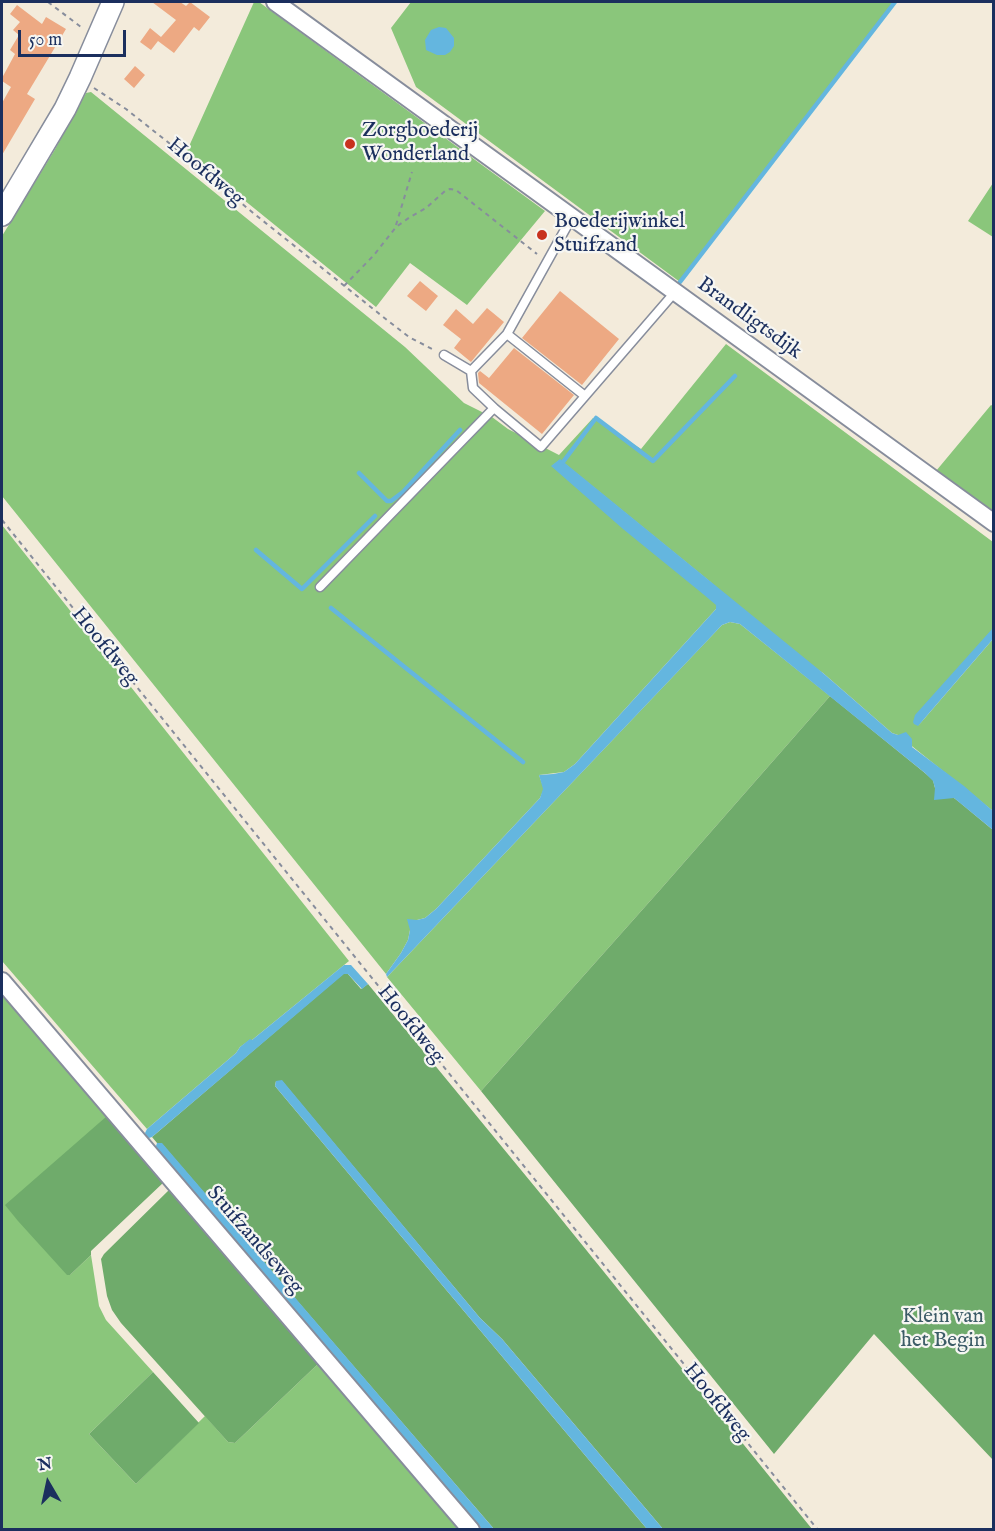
<!DOCTYPE html>
<html>
<head>
<meta charset="utf-8">
<style>
	body { margin:0 }
	#map { position:relative; width:995px; height:1531px; overflow:hidden; background:#f3ebdb; font-family:"IM FELL English",serif }
	canvas { display:block }
	.frame { position:absolute; inset:0; border:3px solid #1b2f5e; pointer-events:none }
	.north { position:absolute; left:18px; top:1453px; width:60px; height:60px; -webkit-text-stroke:4px #f6f6f2; paint-order:stroke; rotate:351deg; font-size:16px; font-weight:700; line-height:24px; text-align:center; color:#1b2f5e }
	.north::after { content:''; display:block; margin:auto; width:21px; height:27px; background:#1b2f5e; clip-path:polygon(50% 0,100% 100%,50% 72%,0 100%) }
	.scale { position:absolute; left:18px; top:30px; width:108px; height:27px; box-sizing:border-box; border:3px solid #1b2f5e; border-top:0; padding-left:8px; font-size:18px; line-height:21px; white-space:nowrap; color:#1b2f5e; -webkit-text-stroke:4px #f6f6f2; paint-order:stroke }
</style>
</head>
<body>
<div id="map">
<canvas width="995" height="1531"></canvas>
<div class="frame"></div>
<div class="north">N</div>
<div class="scale">50 m</div>
</div>
<script>
const c = document.querySelector('canvas').getContext('2d');
c.lineJoin = 'round';
function paint(path, color) {
  c.fillStyle = color;
  c.fill(path, 'evenodd');
}
function shape(rows) {
  const path = new Path2D();
  for (const r of rows) {
    path.moveTo(r[0], r[1]);
    for (let i = 2; i < r.length; i += 2) path.lineTo(r[i], r[i + 1]);
  }
  return path;
}
function strokePath(path, color, width, dash) {
  c.strokeStyle = color;
  c.lineWidth = width;
  c.lineCap = dash ? 'butt' : 'round';
  c.setLineDash(dash || []);
  c.stroke(path);
}
function write(font, color, halo, rows, align = 'center') {
  c.font = font + ' "IM FELL English",serif';
  c.lineWidth = 4.5;
  c.setLineDash([]);
  c.textBaseline = 'middle';
  c.strokeStyle = halo;
  c.fillStyle = color;
  for (const [text, x, y, turn = 0] of rows) {
    c.save();
    c.translate(x, y);
    c.rotate((+turn || 0) * Math.PI / 180);
    c.textAlign = isNaN(turn) ? turn : align;
    if (halo) c.strokeText(text, 0, 0);
    c.fillText(text, 0, 0);
    c.restore();
  }
}
const green = shape([
	[254,2,259,2,545,211,467,305,410,263,376,307,186,153],
	[411,2,896,2,736,207,680,282,416,87,391,28],
	[91,92,405,347,464,403,492,417,508,429,559,455,593,418,641,449,726,344,993,542,993,629,918,726,993,639,993,811,898,735,892,733,823,673,716,605,716,609,575,764,564,772,539,775,544,789,540,798,436,909,425,918,417,920,410,930,408,940,401,953,386,974,2,496,2,236,54,151,86,93],
	[560,460,713,584,552,466],
	[993,183,993,237,968,221],
	[991,405,993,406,993,513,936,471],
	[2,525,349,961,252,1040,250,1040,240,1047,236,1053,147,1129,2,961],
	[730,622,740,624,830,696,659,891,481,1091,387,977,722,625],
	[2,992,107,1116,70,1275,91,1255,99,1306,106,1320,153,1372,89,1434,136,1484,205,1416,228,1442,235,1443,319,1363,463,1529,2,1529]
]);
const forest = shape([
	[830,696,925,773,933,780,935,788,946,798,954,798,958,801,993,830,993,1460,874,1334,774,1454,481,1091,659,891],
	[344,973,348,974,361,989,368,984,549,1204,812,1529,663,1529,502,1339,480,1318,282,1081,276,1081,275,1086,647,1529,494,1529,162,1144,157,1143,152,1137],
	[107,1116,164,1182,91,1251,91,1255,70,1275,67,1275,18,1221,5,1205],
	[170,1189,319,1363,235,1443,228,1442,121,1323,112,1310,107,1296,101,1259,104,1254],
	[153,1372,199,1423,136,1484,89,1434]
]);
const water = shape([
	[439,27,446,28,454,38,454,46,450,52,445,55,437,55,426,50,425,40,431,30],
	[560,459,823,673,892,733,898,735,906,732,912,739,912,747,964,786,993,811,993,830,954,798,934,800,935,788,933,781,925,773,740,624,730,622,722,625,706,642,387,977,386,974,401,953,408,940,410,930,407,919,417,920,425,918,436,909,540,798,543,789,539,775,553,774,564,772,575,764,716,609,716,605,703,594,623,529,551,466],
	[993,628,993,639,918,726,914,724,913,722,915,715],
	[344,965,351,965,368,984,362,989,348,974,344,974,152,1137,149,1138,146,1137,145,1133,147,1129,236,1053,240,1047,250,1039,252,1040],
	[282,1080,480,1318,502,1339,663,1529,647,1529,275,1086,276,1081],
	[157,1143,162,1143,494,1529,482,1529,164,1159,156,1148,156,1146]
]);
const stream = shape([
	[680,282,895,2],
	[563,462,596,418,653,461,735,376],
	[359,473,387,501,391,501,403,492,460,430],
	[256,550,302,589,375,516],
	[331,608,523,762]
]);
const building = shape([
	[152,2,180,2,186,6,190,2,210,17,199,31,194,27,174,53,158,41,151,50,140,42,150,28,161,37,176,20],
	[17,5,42,24,46,17,66,29,27,94,35,99,2,155,2,103,11,87,2,81,2,78,15,54,10,50,19,35,13,30,20,22,10,14],
	[135,66,145,75,134,88,124,79],
	[420,281,438,296,426,311,407,296],
	[560,291,619,339,582,385,522,338],
	[487,308,504,322,471,362,454,348,461,339,443,325,456,309,473,324],
	[514,348,574,395,542,434,479,383,478,373,480,371,489,378]
]);
const path = shape([
	[48,2,81,27],
	[94,88,126,109,169,143,252,212,387,320,409,337,434,350],
	[396,225,412,172],
	[344,286,374,255,396,227,410,217,426,208,446,190,450,189,456,190,537,254],
	[2,520,818,1530]
]);
const service = shape([
	[507,334,572,217],
	[444,355,471,371,507,334,585,396],
	[471,371,473,388,494,408],
	[320,587,494,408,541,447,675,292]
]);
const minor = shape([
	[275,2,994,523],
	[2,981,471,1530]
]);
const tertiary = shape([
	[2,215,65,109,80,78,113,2]
]);
const markers = [
	[350,144,6,"#c8321e"],
	[542,235,6,"#c8321e"]
];
const poiNames = [
	["Zorgboederij",362,132],
	["Wonderland",362,156],
	["Boederijwinkel",554,223],
	["Stuifzand",554,247]
];
const streetNames = [
	["Hoofdweg",205,173,40],
	["Brandligtsdijk",749,319,36],
	["Hoofdweg",104,647,51],
	["Hoofdweg",410,1025,51],
	["Stuifzandseweg",254,1241,49],
	["Hoofdweg",716,1403,51]
];
const parkNames = [
	["Klein van",943,1318],
	["het Begin",943,1342]
];
paint(green, '#8ac67b');
paint(forest, '#6fab6b');
paint(water, '#64b6df');
strokePath(stream, '#64b6df', 4.5);
paint(building, '#eda983');
strokePath(service, '#878d9c', 11);
strokePath(minor, '#878d9c', 20);
strokePath(tertiary, '#878d9c', 24);
strokePath(path, '#878d9c', 2, [4.5, 4.5]);
strokePath(service, '#fff', 8);
strokePath(minor, '#fff', 16);
strokePath(tertiary, '#fff', 21);
for (const [x, y, r, color] of markers) {
  const dot = new Path2D();
  dot.arc(x, y, r, 0, 2 * Math.PI);
  c.fillStyle = color;
  c.fill(dot);
  strokePath(dot, '#f6f6f2', 2);
}
write('21px', '#1b2f5e', '#f6f6f2', poiNames, 'left');
write('21px', '#1b2f5e', '#f6f6f2', streetNames);
write('21px', '#3c5c67', '#f6f6f2', parkNames);
</script>
</body>
</html>
